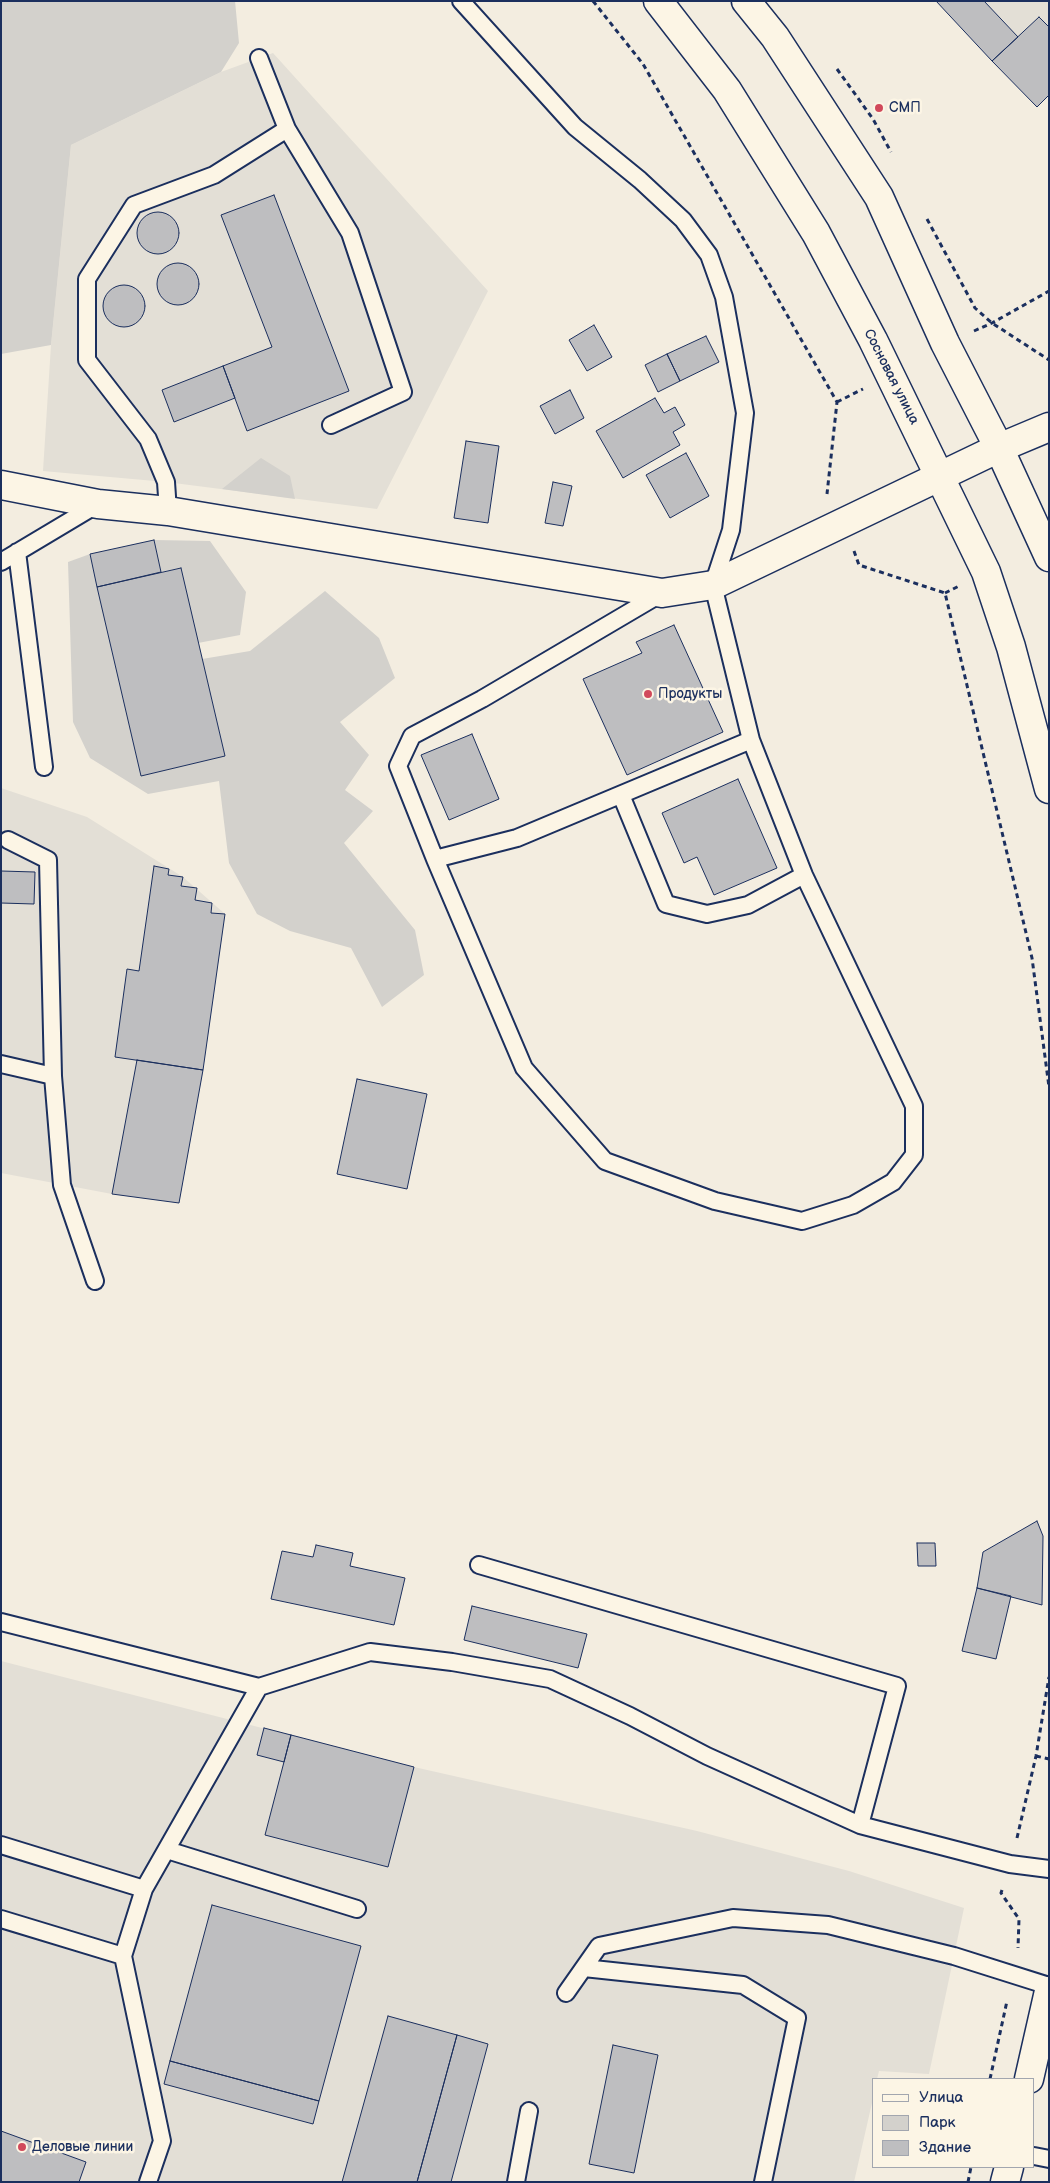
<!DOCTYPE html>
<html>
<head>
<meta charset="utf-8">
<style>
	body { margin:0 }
	#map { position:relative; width:1050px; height:2183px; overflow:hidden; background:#f3ede0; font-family:"Balsamiq Sans",sans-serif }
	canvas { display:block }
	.frame { position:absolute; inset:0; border:2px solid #1b2f5e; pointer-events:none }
	.legend { position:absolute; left:872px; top:2078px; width:162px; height:90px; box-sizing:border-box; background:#fcf5e5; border:1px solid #a2a6af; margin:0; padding:6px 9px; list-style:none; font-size:15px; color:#1b2f5e }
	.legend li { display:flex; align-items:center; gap:10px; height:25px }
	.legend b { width:25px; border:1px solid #a2a6af }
</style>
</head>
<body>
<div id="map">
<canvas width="1050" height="2183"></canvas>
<div class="frame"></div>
<ul class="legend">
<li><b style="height:6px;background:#fcf5e5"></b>Улица</li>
<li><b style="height:14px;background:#d3d1cc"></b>Парк</li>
<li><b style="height:14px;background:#bebec0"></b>Здание</li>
</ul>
</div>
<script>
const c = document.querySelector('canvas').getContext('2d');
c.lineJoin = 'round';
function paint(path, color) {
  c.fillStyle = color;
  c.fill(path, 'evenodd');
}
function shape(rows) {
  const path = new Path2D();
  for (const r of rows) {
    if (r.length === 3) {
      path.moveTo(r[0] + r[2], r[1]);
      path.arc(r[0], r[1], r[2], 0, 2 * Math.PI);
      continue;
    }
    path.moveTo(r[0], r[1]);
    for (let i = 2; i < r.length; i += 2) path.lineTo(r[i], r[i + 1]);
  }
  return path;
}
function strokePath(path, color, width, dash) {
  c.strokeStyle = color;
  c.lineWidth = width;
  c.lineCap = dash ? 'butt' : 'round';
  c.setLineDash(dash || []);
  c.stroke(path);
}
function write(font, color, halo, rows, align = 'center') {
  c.font = font + ' "Balsamiq Sans",sans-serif';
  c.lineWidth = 5;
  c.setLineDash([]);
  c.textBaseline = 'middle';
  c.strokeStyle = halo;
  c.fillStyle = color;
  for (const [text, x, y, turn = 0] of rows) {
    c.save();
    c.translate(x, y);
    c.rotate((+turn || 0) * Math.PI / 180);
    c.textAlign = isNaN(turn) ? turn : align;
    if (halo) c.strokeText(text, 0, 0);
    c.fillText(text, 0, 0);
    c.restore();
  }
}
const built = shape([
	[936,1,1049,1,1049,95,1037,107],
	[273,53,488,291,377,509,166,482,43,471,51,345,71,145,221,72],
	[1,788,87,817,183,877,225,914,202,1077,179,1203,112,1194,1,1173],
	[1,1661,414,1767,697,1831,849,1871,964,1908,929,2074,879,2071,877,2079,874,2079,874,2094,854,2182,1,2182]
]);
const green = shape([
	[1,1,235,1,239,43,221,72,71,145,51,345,1,354],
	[261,458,290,476,295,499,222,489],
	[154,540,210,541,246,592,240,635,198,643,180,568,161,572],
	[90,554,141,776,225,756,202,659,250,651,325,591,379,638,395,678,340,722,369,755,345,790,373,811,344,843,415,930,424,975,382,1007,351,948,290,931,257,914,229,863,219,781,148,794,90,758,73,722,68,562]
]);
const building = shape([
	[936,1,984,1,1018,37,992,61,936,1],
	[1039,17,1049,27,1049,95,1037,107,992,61,1039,17],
	[274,195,349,391,247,431,223,366,272,347,221,215,274,195],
	[158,233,21],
	[178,284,21],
	[124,306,21],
	[594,325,612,357,587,371,569,340,594,325],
	[706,336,719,362,680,381,667,354,706,336],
	[667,354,680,381,658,392,645,365,667,354],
	[223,366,235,398,174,422,162,390,223,366],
	[570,390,584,418,555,434,540,406,570,390],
	[655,398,664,413,675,407,685,425,673,432,680,445,623,478,596,431,655,398],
	[466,441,499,446,488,523,454,518,466,441],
	[686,453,709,496,670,518,646,475,686,453],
	[553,482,572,486,563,526,545,523,553,482],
	[154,540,161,572,97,587,90,554,154,540],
	[181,568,225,756,141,776,97,587,181,568],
	[674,625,723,732,627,775,583,679,642,653,636,642,674,625],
	[472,734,499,799,449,820,421,755,472,734],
	[738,779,777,868,714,895,697,857,684,863,662,813,738,779],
	[154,866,169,869,168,875,183,877,181,886,197,888,195,900,212,903,211,913,225,914,203,1070,115,1057,127,969,139,971,154,866],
	[1,871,35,872,34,904,1,903,1,871],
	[137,1060,203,1070,179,1203,112,1194,137,1060],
	[357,1079,427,1094,407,1189,337,1174,357,1079],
	[1037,1521,1043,1536,1042,1605,977,1588,983,1552,1037,1521],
	[917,1543,935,1543,936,1566,918,1566,917,1543],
	[316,1545,353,1553,350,1566,405,1578,394,1625,271,1599,282,1551,313,1557,316,1545],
	[977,1588,1011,1596,996,1659,962,1651,977,1588],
	[472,1606,587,1634,578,1668,464,1640,472,1606],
	[264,1728,291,1735,284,1762,257,1755,264,1728],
	[291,1735,414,1767,388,1867,265,1835,291,1735],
	[212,1905,361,1946,319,2101,170,2061,212,1905],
	[388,2016,457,2035,417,2182,342,2182,388,2016],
	[457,2035,488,2044,451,2182,417,2182,457,2035],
	[613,2045,658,2055,634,2173,589,2164,613,2045],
	[170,2061,319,2101,313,2124,164,2084,170,2061],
	[1,2131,86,2162,79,2182,1,2182,1,2131]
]);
const path = shape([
	[593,1,643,64,837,402,827,494],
	[837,69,873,119,891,152],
	[927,219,975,308,992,323,1049,360],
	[974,331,992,323,1049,291],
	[837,402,863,389],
	[854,551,859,565,945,593,1032,958,1049,1087],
	[945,593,959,586],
	[1036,1756,1049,1759],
	[1017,1838,1036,1756,1049,1677],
	[1002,1890,1001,1893,1019,1919,1018,1948],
	[990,2079,1007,2001],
	[968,2182,971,2167]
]);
const service = shape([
	[461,1,575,127,640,180,683,220,709,255,724,297,745,413,731,530,713,585,751,740,804,875,914,1106,914,1155,893,1182,853,1205,802,1221,715,1201,605,1161,524,1068,435,859,398,766,412,736,482,699,662,593],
	[259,58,287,129,350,233,403,392,331,425],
	[168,511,166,482,148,439,87,360,87,279,134,205,214,175,287,129],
	[17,552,44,767],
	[1,562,98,504],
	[621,795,666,904,707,914,748,905,804,875],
	[435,859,517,838,751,740],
	[1,1064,53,1076,48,860,8,840],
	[53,1076,62,1185,95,1281],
	[479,1565,897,1686,860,1825],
	[1,1622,259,1687,370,1652,452,1662,550,1679,630,1716,707,1756,860,1825,1010,1864,1049,1869],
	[1,1845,144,1889],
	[167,1850,357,1909],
	[1,1919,123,1956],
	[584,1968,743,1985,797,2018,763,2182],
	[566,1993,599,1946,733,1918,828,1925,954,1956,1049,1986],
	[1034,2156,1049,2159],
	[148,2182,162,2141,123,1956,144,1889,259,1687],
	[516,2182,529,2111]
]);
const minor = shape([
	[1,485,98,504,168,511,662,593,713,585,999,448,1049,427]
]);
const primary = shape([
	[658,1,727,90,816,233,873,340,986,572,1011,647,1049,789],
	[746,1,775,37,879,197,945,343,999,448,1049,557],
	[1029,2079,1049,1991],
	[1005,2182,1009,2167]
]);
const markers = [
	[879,108,5,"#d1495b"],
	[648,694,5,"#d1495b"],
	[22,2147,5,"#d1495b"]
];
const poiNames = [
	["СМП",889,108],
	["Продукты",658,694],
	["Деловые линии",32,2147]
];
const streetNames = [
	["Сосновая улица",891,377,63]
];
paint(built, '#e3dfd6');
paint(green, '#d3d1cc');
paint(building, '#bebec0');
strokePath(building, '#1b2f5e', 1);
strokePath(service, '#1b2f5e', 20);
strokePath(minor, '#1b2f5e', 31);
strokePath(primary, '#1b2f5e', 31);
strokePath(path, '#1b2f5e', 3, [5, 4]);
strokePath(service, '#fcf5e5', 16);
strokePath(minor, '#fcf5e5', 28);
strokePath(primary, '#fcf5e5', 28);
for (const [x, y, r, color] of markers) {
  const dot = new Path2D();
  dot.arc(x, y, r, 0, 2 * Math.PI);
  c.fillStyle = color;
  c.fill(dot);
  strokePath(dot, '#fcf5e5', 2);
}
write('14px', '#1b2f5e', '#fcf5e5', poiNames, 'left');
write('14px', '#1b2f5e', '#fcf5e5', streetNames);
</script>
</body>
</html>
